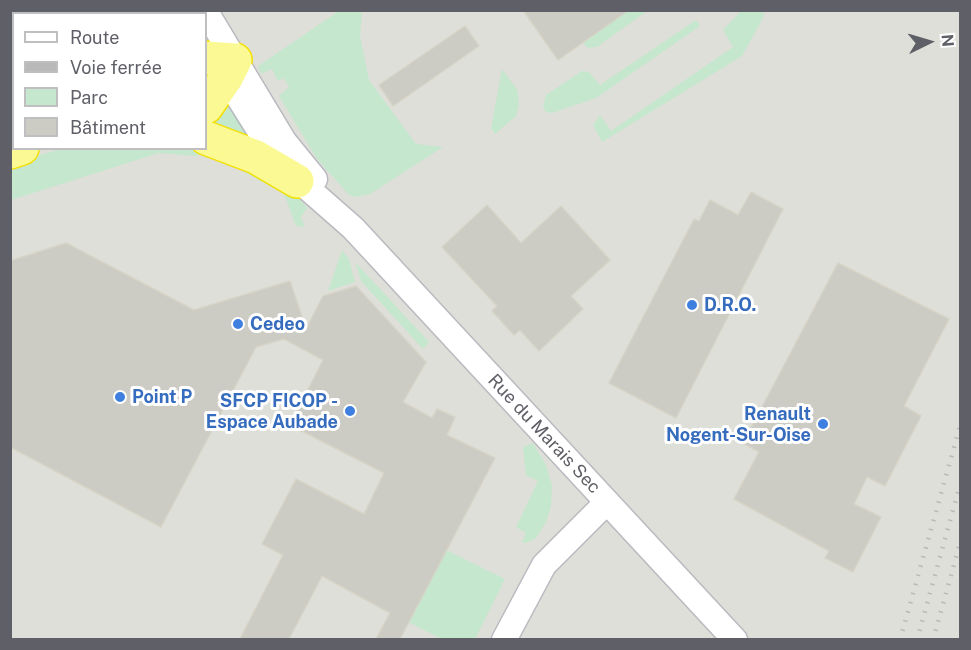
<!DOCTYPE html>
<html>
<head>
<meta charset="utf-8">
<style>
	body { margin:0 }
	#map { position:relative; width:971px; height:650px; overflow:hidden; background:#f0f0e7; font-family:"Public Sans",sans-serif }
	canvas { display:block }
	.frame { position:absolute; inset:0; border:12px solid #5f6067; pointer-events:none }
	.legend { position:absolute; left:12px; top:12px; width:195px; height:138px; box-sizing:border-box; background:#fff; border:2px solid #bfbfc2; margin:0; padding:8px 10px; list-style:none; font-size:18px; color:#5f6067 }
	.legend li { display:flex; align-items:center; gap:12px; height:30px }
	.legend b { width:30px; border:2px solid #bfbfc2 }
	.north { position:absolute; left:899px; top:12px; width:60px; height:60px; -webkit-text-stroke:4px #fff; paint-order:stroke; rotate:85deg; font-size:16px; font-weight:700; line-height:24px; text-align:center; color:#5f6067 }
	.north::after { content:''; display:block; margin:auto; width:21px; height:27px; background:#5f6067; clip-path:polygon(50% 0,100% 100%,50% 72%,0 100%) }
</style>
</head>
<body>
<div id="map">
<canvas width="971" height="650"></canvas>
<div class="frame"></div>
<ul class="legend">
<li><b style="height:8px;background:#fff"></b>Route</li>
<li><b style="height:8px;background:#b9b9ba"></b>Voie ferrée</li>
<li><b style="height:16px;background:#c5e7cd"></b>Parc</li>
<li><b style="height:16px;background:#cccbc4"></b>Bâtiment</li>
</ul>
<div class="north">N</div>
</div>
<script>
const c = document.querySelector('canvas').getContext('2d');
c.lineJoin = 'round';
function paint(path, color) {
  c.fillStyle = color;
  c.fill(path, 'evenodd');
}
function shape(rows) {
  const path = new Path2D();
  for (const r of rows) {
    path.moveTo(r[0], r[1]);
    for (let i = 2; i < r.length; i += 2) path.lineTo(r[i], r[i + 1]);
  }
  return path;
}
function strokePath(path, color, width, dash) {
  c.strokeStyle = color;
  c.lineWidth = width;
  c.lineCap = dash ? 'butt' : 'round';
  c.setLineDash(dash || []);
  c.stroke(path);
}
function write(font, color, halo, rows, align = 'center') {
  c.font = font + ' "Public Sans",sans-serif';
  c.lineWidth = 6;
  c.setLineDash([]);
  c.textBaseline = 'middle';
  c.strokeStyle = halo;
  c.fillStyle = color;
  for (const [text, x, y, turn = 0] of rows) {
    c.save();
    c.translate(x, y);
    c.rotate((+turn || 0) * Math.PI / 180);
    c.textAlign = isNaN(turn) ? turn : align;
    if (halo) c.strokeText(text, 0, 0);
    c.fillText(text, 0, 0);
    c.restore();
  }
}
const industrial = shape([
	[130,11,960,11,960,639,11,639,10,152,15,148,206,148,206,14]
]);
const green = shape([
	[629,10,647,11,597,47,588,48,583,43],
	[10,11,155,11,155,14,14,14,14,129,11,130],
	[339,11,362,11,360,36,369,80,416,144,443,147,370,194,355,197,349,195,317,159,279,96,289,87,284,78,278,81,272,69,261,74,258,66],
	[741,11,764,11,763,18,742,56,602,142,593,125,600,115,611,131,733,47,723,30],
	[696,20,700,26,596,98,552,113,546,112,543,107,546,95,582,71,589,72,600,85],
	[502,69,518,91,519,104,516,116,495,134,491,128],
	[232,102,262,149,206,133,206,117],
	[206,148,292,190,307,208,301,217,305,227,296,226,284,194,208,152,196,156,159,153,11,200,10,164,60,149],
	[342,250,349,259,355,282,328,291],
	[355,262,429,342,423,349,361,281],
	[533,443,546,465,552,485,551,506,546,522,536,538,526,543,522,542,526,533,516,527,538,481,526,475,523,447],
	[446,550,505,579,475,639,442,639,408,622]
]);
const building = shape([
	[523,10,629,10,558,60,523,10],
	[465,26,479,46,393,106,379,85,465,26],
	[751,192,783,209,676,418,609,383,694,219,699,221,710,200,738,215,751,192],
	[487,205,521,243,561,206,610,260,571,296,583,309,539,351,520,330,514,335,492,311,497,306,442,247,487,205],
	[66,243,194,310,290,281,306,329,323,296,356,286,426,362,403,402,432,418,437,409,455,417,447,435,495,458,400,639,376,639,390,613,322,576,289,639,240,639,283,555,262,544,296,479,364,514,384,473,290,425,323,360,284,339,256,347,161,527,10,447,10,261,66,243],
	[838,263,949,319,904,406,921,416,885,486,867,477,854,504,881,517,853,572,825,558,829,551,734,499,759,452,743,443,838,263]
]);
const minor = shape([
	[184,10,186,14],
	[205,10,284,141,315,179],
	[218,65,280,164,353,228,735,640],
	[504,640,544,565,607,502]
]);
const highway = shape([
	[165,14,165,10],
	[206,58,235,60,226,78,206,107],
	[206,138,256,157,297,181],
	[10,152,22,148]
]);
const rail = shape([
	[900,640,960,426],
	[917,640,960,485],
	[933,640,960,543]
]);
const markers = [
	[692,305,6,"#3f7fe0"],
	[238,324,6,"#3f7fe0"],
	[120,397,6,"#3f7fe0"],
	[350,411,6,"#3f7fe0"],
	[823,424,6,"#3f7fe0"]
];
const shopNames = [
	["D.R.O.",704,305],
	["Cedeo",250,324],
	["Point P",132,397],
	["SFCP FICOP -",338,401,"right"],
	["Espace Aubade",338,422,"right"],
	["Renault",811,414,"right"],
	["Nogent-Sur-Oise",811,435,"right"]
];
const streetNames = [
	["Rue du Marais Sec",544,434,47]
];
paint(industrial, '#dfdfd9');
paint(green, '#c5e7cd');
paint(building, '#cccbc4');
strokePath(building, '#d5d4c6', 1.5);
strokePath(minor, '#b9bac0', 27);
strokePath(highway, '#f2e005', 36);
strokePath(minor, '#fff', 24);
strokePath(highway, '#fbf994', 33);
strokePath(rail, '#b9b9ba', 4.5, [1.5, 8]);
for (const [x, y, r, color] of markers) {
  const dot = new Path2D();
  dot.arc(x, y, r, 0, 2 * Math.PI);
  c.fillStyle = color;
  c.fill(dot);
  strokePath(dot, '#fff', 2);
}
write('bold 18px', '#366cbe', '#fff', shopNames, 'left');
write('18px', '#5f6067', '#fff', streetNames);
</script>
</body>
</html>
